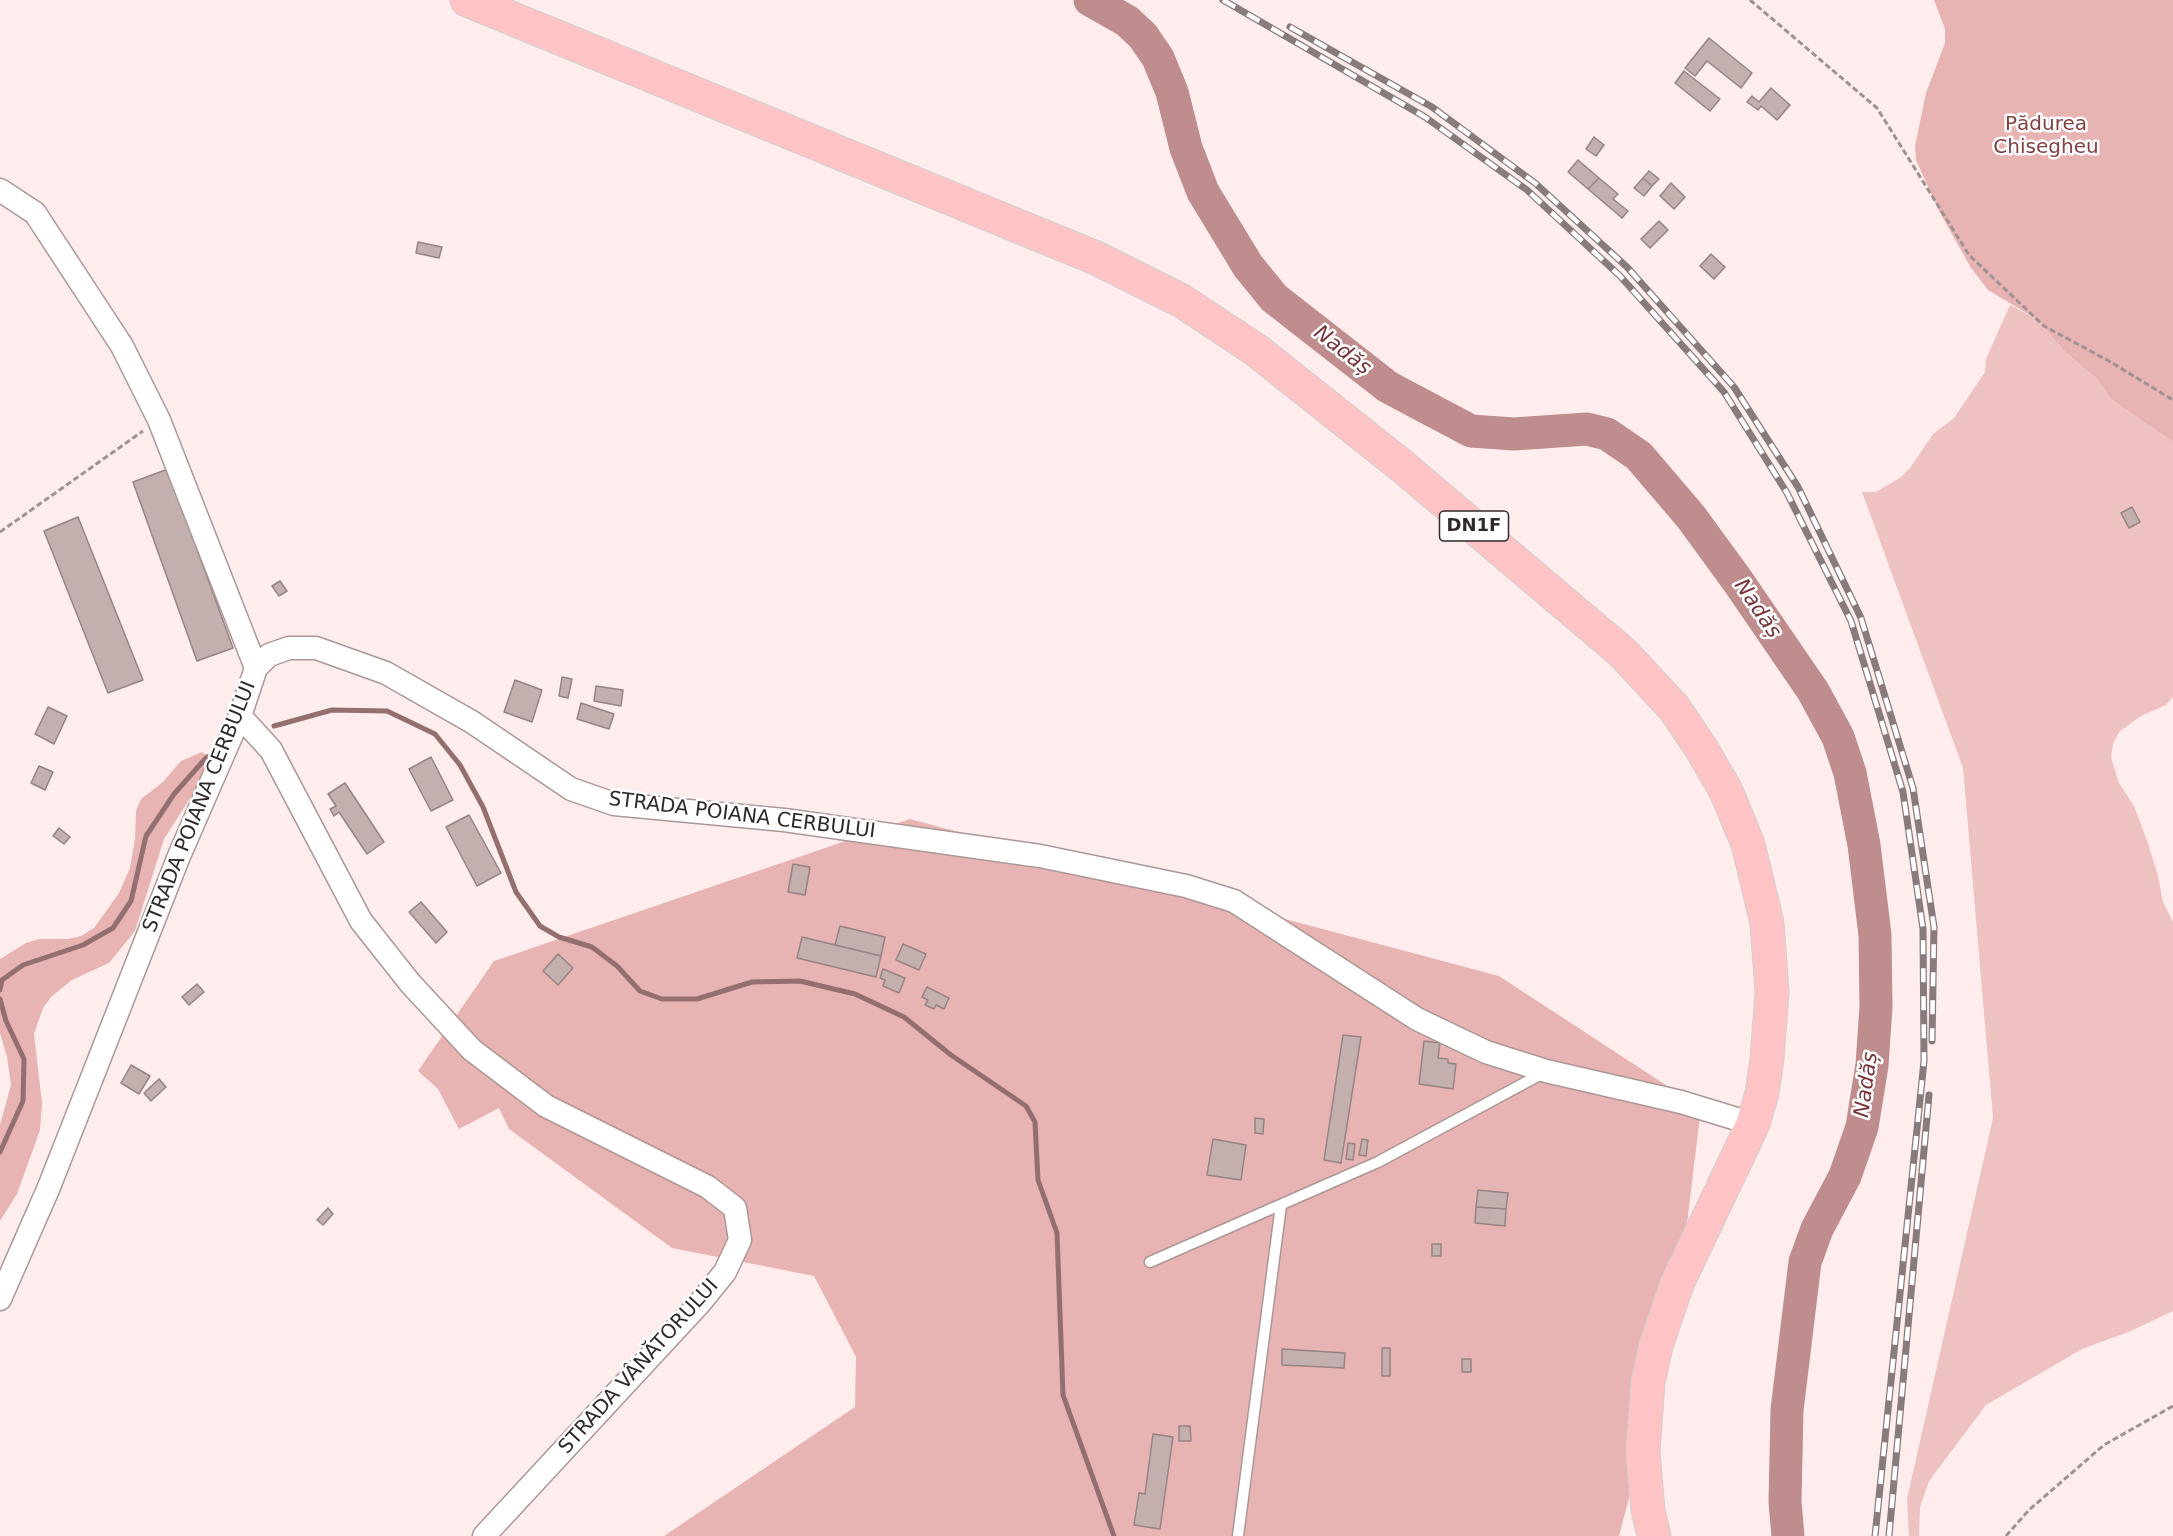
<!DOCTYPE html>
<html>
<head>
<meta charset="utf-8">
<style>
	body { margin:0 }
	canvas { display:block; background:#ffeded }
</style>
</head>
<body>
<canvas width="2173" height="1536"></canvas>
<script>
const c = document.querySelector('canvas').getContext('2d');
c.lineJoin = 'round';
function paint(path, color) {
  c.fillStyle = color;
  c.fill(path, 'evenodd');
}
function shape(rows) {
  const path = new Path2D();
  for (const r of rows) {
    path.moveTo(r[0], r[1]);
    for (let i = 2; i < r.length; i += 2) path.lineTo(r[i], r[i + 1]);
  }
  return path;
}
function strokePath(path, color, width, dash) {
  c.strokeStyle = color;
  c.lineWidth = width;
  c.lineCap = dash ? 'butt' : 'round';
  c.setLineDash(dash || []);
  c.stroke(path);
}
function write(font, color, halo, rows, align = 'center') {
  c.font = font + ' "DejaVu Sans",sans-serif';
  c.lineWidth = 5;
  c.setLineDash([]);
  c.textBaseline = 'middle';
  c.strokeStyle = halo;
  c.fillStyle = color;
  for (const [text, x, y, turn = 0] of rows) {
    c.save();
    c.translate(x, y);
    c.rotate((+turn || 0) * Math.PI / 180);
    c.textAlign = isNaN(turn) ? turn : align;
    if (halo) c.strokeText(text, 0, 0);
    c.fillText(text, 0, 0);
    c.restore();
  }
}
const green = shape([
	[2010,305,2038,320,2064,351,2096,378,2112,400,2173,442,2173,697,2166,705,2141,716,2119,732,2113,744,2111,757,2119,783,2134,806,2148,843,2158,876,2163,902,2173,922,2173,1311,2131,1331,2082,1349,1986,1405,1929,1481,1920,1507,1919,1536,1909,1536,1907,1499,1993,1118,1963,768,1862,492,1876,492,1901,477,1910,468,1933,434,1954,418,1985,372,1986,359]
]);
const forest = shape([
	[1934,0,2173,0,2173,442,2112,400,2096,378,2064,351,2038,320,1988,290,1971,268,1939,211,1916,160,1915,146,1926,93,1945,43,1945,29],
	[202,752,208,756,212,764,164,839,135,931,109,963,72,980,51,997,43,1008,34,1034,42,1103,40,1130,17,1194,0,1221,0,1125,11,1085,7,1057,0,1033,0,959,26,943,39,939,68,939,81,936,94,928,119,893,130,868,135,839,136,811,141,799,163,782,181,761],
	[910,819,1499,976,1701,1108,1675,1323,1619,1536,664,1536,855,1407,856,1357,814,1276,672,1248,509,1129,499,1108,459,1129,438,1089,418,1071,494,961]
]);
const stream = shape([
	[274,726,332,710,387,711,435,734,460,765,483,807,516,892,540,926,559,937,592,947,617,966,640,991,662,999,697,999,752,982,800,981,855,994,904,1017,951,1055,1026,1106,1035,1122,1038,1180,1057,1233,1063,1395,1114,1536],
	[0,990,2,980,23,965,83,945,113,928,131,901,146,836,174,794,206,758,216,752],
	[0,999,6,1021,24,1059,23,1101,0,1152]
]);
const river = shape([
	[1090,0,1127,21,1143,36,1158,58,1172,92,1186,148,1203,192,1248,266,1274,298,1388,387,1471,431,1514,434,1587,429,1607,434,1639,456,1691,517,1737,580,1813,691,1838,737,1850,773,1864,845,1875,935,1876,1007,1872,1065,1862,1127,1845,1176,1817,1229,1805,1262,1787,1410,1785,1502,1788,1536]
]);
const building = shape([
	[1709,38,1752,73,1741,88,1707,61,1695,76,1685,68,1709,38],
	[1684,71,1720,99,1710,111,1675,83,1684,71],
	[1771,88,1790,105,1777,120,1761,106,1758,110,1747,102,1752,96,1759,102,1771,88],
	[1594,137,1604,145,1596,156,1586,149,1594,137],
	[1578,160,1599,178,1588,189,1568,172,1578,160],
	[1649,171,1659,179,1652,186,1643,178,1649,171],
	[1599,178,1618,194,1613,199,1628,211,1622,218,1588,189,1599,178],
	[1643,178,1652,186,1644,196,1634,188,1643,178],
	[1671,183,1685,197,1674,209,1660,196,1671,183],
	[1659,221,1668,230,1650,248,1641,239,1659,221],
	[418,242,442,247,439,258,416,253,418,242],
	[1711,254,1725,267,1714,279,1700,266,1711,254],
	[168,469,233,648,197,661,133,482,168,469],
	[2132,507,2140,522,2129,528,2121,513,2132,507],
	[78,517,143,680,108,693,44,531,78,517],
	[280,581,287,591,279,596,272,586,280,581],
	[562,677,572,679,568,698,559,696,562,677],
	[515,680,542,690,532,722,504,712,515,680],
	[596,686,623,690,621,706,594,701,596,686],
	[581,703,614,714,609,729,577,719,581,703],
	[48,707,67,716,54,744,35,734,48,707],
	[431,757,453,800,431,811,409,769,431,757],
	[39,766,53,772,45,790,31,783,39,766],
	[345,783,384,842,367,854,339,812,334,816,330,809,336,806,328,794,345,783],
	[469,815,501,873,477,886,446,827,469,815],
	[59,828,70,837,64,844,53,836,59,828],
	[793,864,810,867,805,895,788,892,793,864],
	[421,902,447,932,436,943,409,912,421,902],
	[840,926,885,937,881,956,835,945,840,926],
	[802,937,881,956,876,977,797,958,802,937],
	[903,944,926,954,919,970,896,960,903,944],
	[558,954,573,968,558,985,543,971,558,954],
	[883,969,905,978,899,993,883,986,885,980,880,978,883,969],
	[197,984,204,992,189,1005,182,997,197,984],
	[927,987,949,998,944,1009,936,1005,934,1009,925,1005,928,1000,922,997,927,987],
	[1343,1035,1361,1037,1341,1163,1324,1160,1343,1035],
	[1424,1041,1440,1043,1438,1058,1448,1059,1448,1063,1456,1064,1453,1089,1419,1084,1424,1041],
	[131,1065,150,1076,139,1094,121,1083,131,1065],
	[159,1079,166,1087,151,1101,144,1093,159,1079],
	[1255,1118,1264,1119,1263,1134,1255,1133,1255,1118],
	[1213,1139,1246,1145,1241,1180,1207,1175,1213,1139],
	[1362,1139,1368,1140,1366,1156,1359,1155,1362,1139],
	[1348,1143,1355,1144,1353,1160,1346,1159,1348,1143],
	[1478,1190,1508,1193,1506,1209,1476,1207,1478,1190],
	[1476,1207,1506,1209,1505,1226,1475,1223,1476,1207],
	[328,1208,333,1214,323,1225,317,1220,328,1208],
	[1432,1244,1441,1244,1441,1256,1432,1256,1432,1244],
	[1382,1348,1390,1348,1390,1376,1382,1376,1382,1348],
	[1282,1349,1345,1353,1344,1368,1282,1365,1282,1349],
	[1462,1359,1471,1359,1471,1372,1462,1372,1462,1359],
	[1179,1426,1190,1426,1191,1441,1179,1441,1179,1426],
	[1153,1434,1173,1437,1160,1529,1134,1525,1139,1493,1145,1494,1153,1434]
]);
const path = shape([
	[1750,0,1877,108,1969,255,2044,326,2109,361,2173,400],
	[0,532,143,431],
	[2006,1536,2029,1510,2104,1445,2173,1406]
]);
const lane = shape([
	[1150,1262,1378,1162,1545,1072],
	[1238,1536,1281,1205]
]);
const street = shape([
	[0,190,35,213,122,346,159,420,256,668],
	[240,716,271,750,361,921,410,983,472,1050,546,1106,708,1187,735,1208,740,1240,725,1272,699,1304,484,1536],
	[0,1299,49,1187,179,856,240,716,256,668,269,655,289,648,316,648,386,673,472,722,571,789,614,804,784,820,1040,856,1186,886,1234,901,1417,1019,1486,1052,1546,1071,1681,1102,1753,1124]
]);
const primary = shape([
	[467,0,1096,258,1182,301,1256,350,1402,466,1623,653,1674,708,1701,748,1726,791,1748,844,1767,923,1772,992,1767,1059,1762,1093,1753,1124,1677,1284,1656,1346,1648,1383,1643,1452,1648,1510,1654,1536]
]);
const rail = shape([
	[1223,0,1425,117,1527,190,1620,276,1724,392,1787,493,1851,621,1903,792,1923,929,1924,1061,1875,1536],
	[1290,27,1432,107,1535,183,1627,267,1734,387,1798,487,1861,618,1913,788,1934,927,1932,1041],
	[1889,1536,1929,1095]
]);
const shields = [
	[1474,526,69]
];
const shieldNames = [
	["DN1F",1474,526]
];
const parkNames = [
	["Pădurea",2046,125],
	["Chisegheu",2046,148]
];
const streetNames = [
	["STRADA POIANA CERBULUI",200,807,-68],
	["STRADA POIANA CERBULUI",742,816,7],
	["STRADA VÂNĂTORULUI",639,1367,-48]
];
const waterNames = [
	["Nadăș",1342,351,38],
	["Nadăș",1757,609,56],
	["Nadăș",1867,1085,-82]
];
paint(green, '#edc2c1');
paint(forest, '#e8b4b3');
strokePath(stream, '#946f6f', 5);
strokePath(river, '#bf8d8d', 33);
paint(building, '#c4afaf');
strokePath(building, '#978383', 1.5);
strokePath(lane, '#ab9796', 13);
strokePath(street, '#ab9796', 25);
strokePath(primary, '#d1d0d0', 35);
strokePath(path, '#a09292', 3, [6, 3]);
strokePath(lane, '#fff', 10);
strokePath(street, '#fff', 22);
strokePath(primary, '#fec3c4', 33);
strokePath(rail, '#877b7b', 7);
strokePath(rail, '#fff', 4.5, [14]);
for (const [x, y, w] of shields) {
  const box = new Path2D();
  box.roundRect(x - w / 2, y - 15, w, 30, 4.5);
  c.fillStyle = '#fff';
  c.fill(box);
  strokePath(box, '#302828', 1.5);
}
write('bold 18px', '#302828', null, shieldNames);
write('20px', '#834043', '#fff', parkNames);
write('20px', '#302828', '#fff', streetNames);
write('italic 21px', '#753437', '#fff', waterNames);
</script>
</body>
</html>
